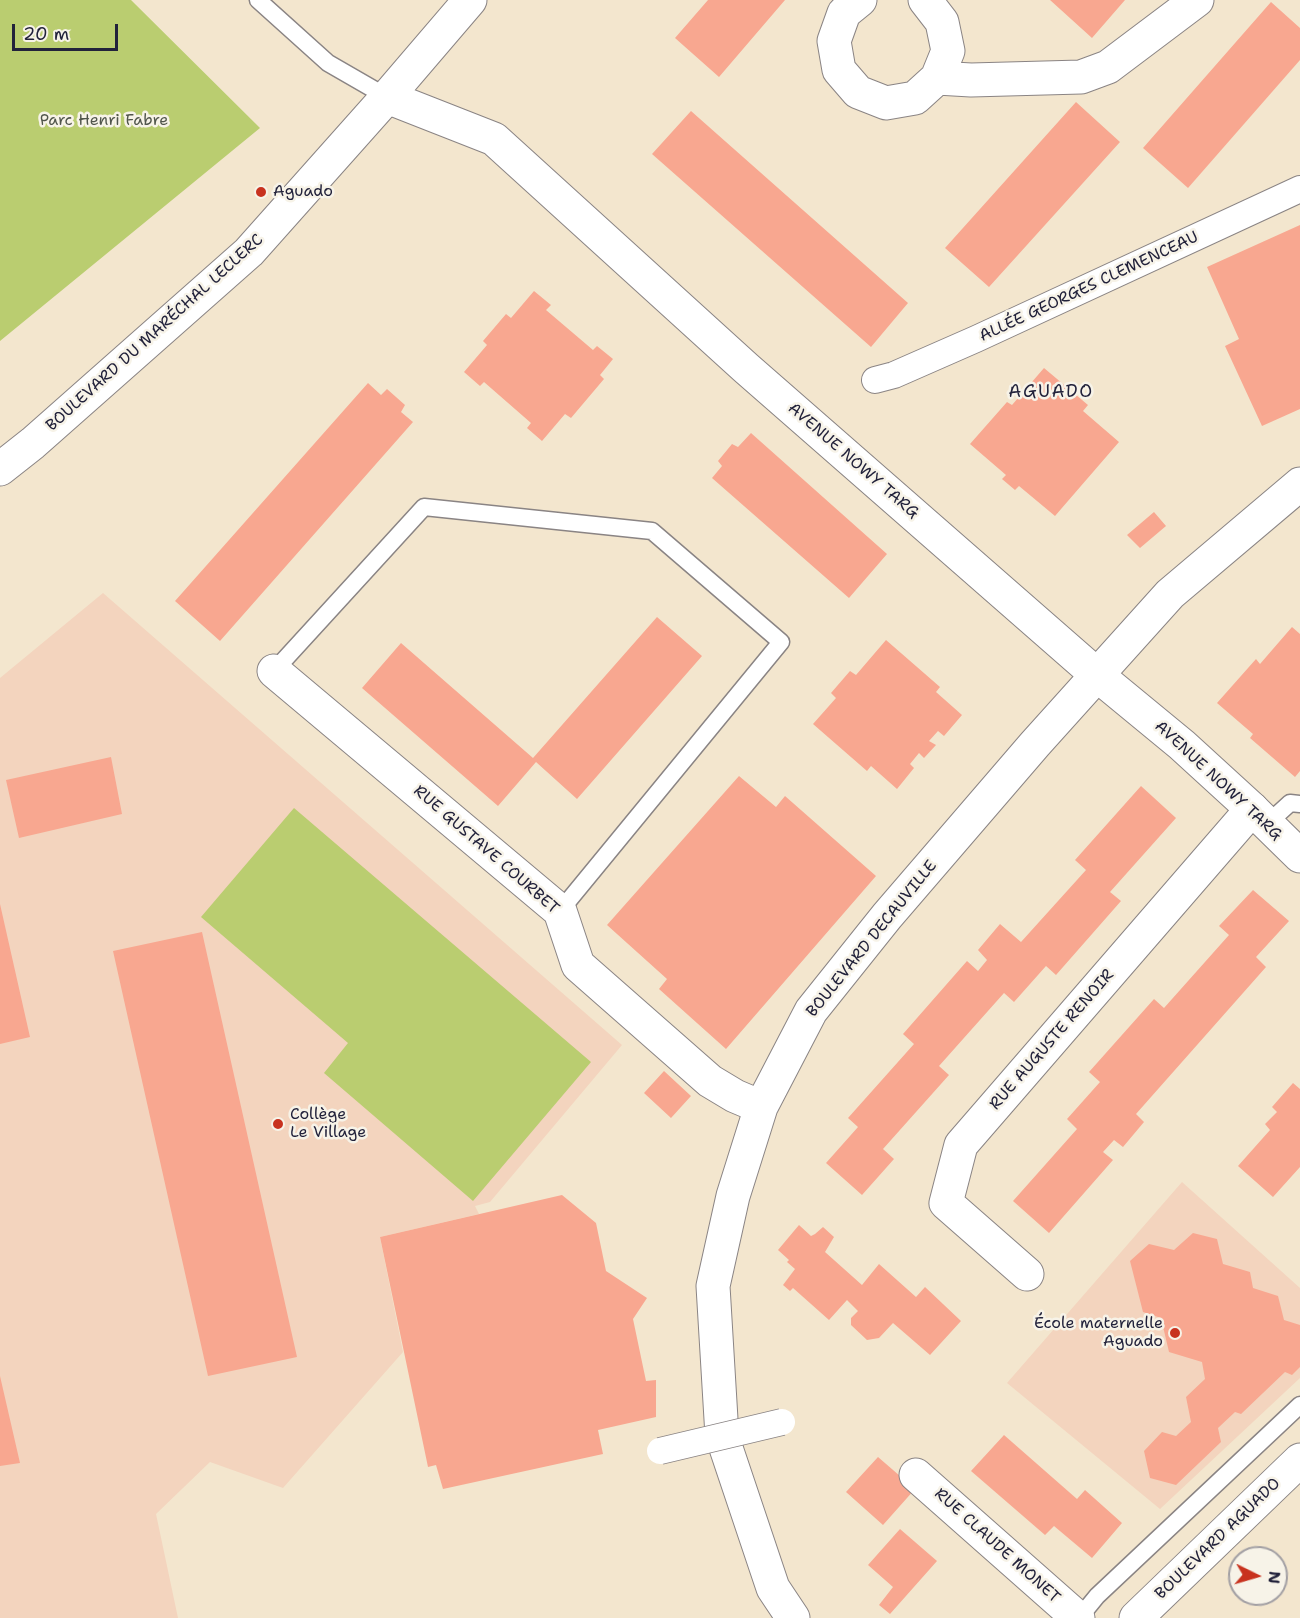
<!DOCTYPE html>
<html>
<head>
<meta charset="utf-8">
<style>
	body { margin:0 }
	#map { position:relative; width:1300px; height:1618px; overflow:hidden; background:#f3e6ce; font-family:"Shantell Sans",sans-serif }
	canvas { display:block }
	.north { position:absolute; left:1228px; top:1546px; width:60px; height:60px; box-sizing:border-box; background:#f7f3e8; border:2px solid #a29fa3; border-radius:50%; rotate:95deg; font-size:16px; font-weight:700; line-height:24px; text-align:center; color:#22223b }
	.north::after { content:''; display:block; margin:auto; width:21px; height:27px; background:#c8321e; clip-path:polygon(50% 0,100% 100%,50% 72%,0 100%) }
	.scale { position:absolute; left:12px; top:24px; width:106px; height:27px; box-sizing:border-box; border:3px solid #22223b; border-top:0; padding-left:8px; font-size:18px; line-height:21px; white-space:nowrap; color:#22223b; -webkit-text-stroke:4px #f7f3e8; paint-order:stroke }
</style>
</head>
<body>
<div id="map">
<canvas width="1300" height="1618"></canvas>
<div class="north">N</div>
<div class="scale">20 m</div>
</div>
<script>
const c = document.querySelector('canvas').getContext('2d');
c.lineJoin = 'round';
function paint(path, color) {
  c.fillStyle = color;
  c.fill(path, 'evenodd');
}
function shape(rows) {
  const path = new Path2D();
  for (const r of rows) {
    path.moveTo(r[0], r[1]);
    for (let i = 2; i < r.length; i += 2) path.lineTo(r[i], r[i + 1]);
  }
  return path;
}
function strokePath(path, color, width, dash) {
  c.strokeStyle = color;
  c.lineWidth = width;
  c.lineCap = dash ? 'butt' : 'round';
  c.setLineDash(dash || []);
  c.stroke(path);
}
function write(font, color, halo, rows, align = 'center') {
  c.font = font + ' "Shantell Sans",sans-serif';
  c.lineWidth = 5;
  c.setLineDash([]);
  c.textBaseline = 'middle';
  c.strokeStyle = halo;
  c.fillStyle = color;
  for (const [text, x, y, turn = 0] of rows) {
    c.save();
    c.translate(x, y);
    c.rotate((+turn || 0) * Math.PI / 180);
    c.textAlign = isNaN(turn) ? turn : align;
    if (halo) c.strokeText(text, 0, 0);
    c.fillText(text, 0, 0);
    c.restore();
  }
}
const built = shape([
	[103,593,622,1045,490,1202,475,1206,479,1214,380,1237,403,1352,283,1488,210,1462,156,1514,178,1618,0,1618,0,678],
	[1182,1182,1300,1288,1300,1378,1160,1509,1007,1383]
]);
const green = shape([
	[0,0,131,0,260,128,0,341],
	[294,808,591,1062,473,1201,324,1073,348,1043,201,917]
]);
const building = shape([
	[708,0,785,0,719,77,675,38],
	[1050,0,1125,0,1092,38],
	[1271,2,1300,28,1300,60,1188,188,1143,148],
	[1076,102,1120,142,989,287,945,248],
	[691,111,908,303,871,347,652,154],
	[1300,225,1300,409,1262,426,1225,346,1239,339,1207,267],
	[534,291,551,305,546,310,593,350,597,346,613,359,600,375,604,379,571,418,565,414,542,441,527,428,531,423,484,382,480,386,464,372,487,345,483,341,506,314,511,318],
	[1044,368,1088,405,1083,411,1119,442,1055,516,1019,486,1015,490,1002,479,1006,475,970,444,1007,402,1012,405],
	[368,383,381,395,387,389,405,405,401,412,413,422,220,641,175,601],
	[751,433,887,554,849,598,712,478,722,466,718,461,732,444,738,447],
	[1154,512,1166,526,1140,548,1127,535],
	[657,617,702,656,577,799,536,762,498,806,362,688,401,643,533,758],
	[1292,627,1300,634,1300,771,1295,777,1250,738,1253,734,1217,703,1256,659,1260,664],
	[886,640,940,687,936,692,962,715,944,736,938,731,929,741,936,745,924,758,919,753,910,764,914,768,897,789,871,766,867,771,813,724,836,698,831,693,850,671,856,675],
	[111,757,122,814,19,838,6,780],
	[739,776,776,807,785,796,876,876,726,1049,659,989,667,979,607,925],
	[1141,786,1176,818,1110,892,1121,901,1056,975,1046,966,1014,1002,1004,993,939,1066,949,1075,883,1149,894,1159,862,1195,826,1163,858,1127,848,1118,914,1044,903,1034,967,961,978,971,987,960,978,950,1000,924,1021,942,1086,870,1075,860],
	[1253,890,1289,921,1256,957,1266,967,1136,1114,1144,1122,1123,1147,1114,1140,1103,1152,1113,1160,1049,1233,1013,1201,1077,1129,1067,1119,1100,1082,1089,1072,1154,999,1164,1008,1229,935,1219,926],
	[0,904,30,1037,0,1044],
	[202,932,297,1357,208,1376,113,951],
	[664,1071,691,1096,671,1118,644,1093],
	[1293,1083,1300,1089,1300,1167,1273,1197,1238,1166,1270,1130,1265,1124,1277,1112,1272,1107],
	[562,1195,596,1223,606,1271,647,1298,633,1319,646,1381,656,1380,656,1417,598,1430,603,1454,443,1489,436,1465,428,1467,380,1237],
	[799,1225,811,1236,815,1234,823,1227,834,1237,825,1252,862,1285,879,1264,916,1297,925,1287,961,1321,930,1355,893,1323,879,1338,867,1340,851,1325,851,1318,858,1311,847,1300,829,1320,793,1288,790,1291,783,1285,795,1269,787,1262,789,1260,778,1250],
	[1193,1233,1217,1239,1223,1264,1250,1272,1253,1288,1278,1296,1284,1320,1300,1325,1300,1367,1292,1375,1285,1372,1241,1414,1235,1412,1218,1428,1221,1442,1176,1485,1150,1478,1144,1451,1162,1432,1176,1436,1191,1422,1186,1397,1205,1379,1202,1362,1169,1352,1161,1318,1143,1312,1130,1261,1149,1244,1174,1250],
	[0,1376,20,1463,0,1466],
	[1004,1435,1077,1499,1085,1490,1122,1523,1092,1558,1054,1526,1045,1535,971,1471],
	[878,1457,915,1489,883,1525,846,1492],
	[900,1529,937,1561,890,1614,879,1605,893,1587,868,1565]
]);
const service = shape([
	[258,0,328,63,387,97],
	[274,671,424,507,652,531,781,642,560,911],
	[1267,824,1290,803,1300,804],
	[1079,1618,1097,1596,1300,1405]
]);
const pedestrian = shape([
	[875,380,894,375,976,339,1300,189]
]);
const minor = shape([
	[860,0,844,13,834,41,839,70,858,92,886,103,915,98,937,78,948,51,942,22,925,0],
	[937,78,971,80,1081,77,1108,67,1197,0],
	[0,469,33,443,249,252,387,97],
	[274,671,560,911,578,965,710,1081,735,1096,761,1107],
	[1027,1274,946,1203,961,1145,1252,809],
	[916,1475,1078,1618],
	[793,1618,773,1588,722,1436,713,1286,733,1196,761,1107,811,1011,887,916,1035,744,1170,594,1300,484]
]);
const tertiary = shape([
	[470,0,387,97,494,139,746,368,1097,675,1182,745,1252,809,1300,856],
	[1136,1618,1300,1460]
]);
const pedestrianBridge = shape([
	[660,1451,782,1422]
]);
const markers = [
	[261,192,6,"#c8321e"],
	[278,1124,6,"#c8321e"],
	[1175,1333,6,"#c8321e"]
];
const parkNames = [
	["Parc Henri Fabre",104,121]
];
const poiNames = [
	["Aguado",273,192],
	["Collège",290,1115],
	["Le Village",290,1133],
	["École maternelle",1163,1324,"right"],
	["Aguado",1163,1342,"right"]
];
const streetNames = [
	["ALLÉE GEORGES CLEMENCEAU",1089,287,-25],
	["BOULEVARD DU MARÉCHAL LECLERC",155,333,-42],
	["AVENUE NOWY TARG",853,461,41],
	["AVENUE NOWY TARG",1218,781,43],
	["RUE GUSTAVE COURBET",486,850,41],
	["BOULEVARD DECAUVILLE",872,939,-51],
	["RUE AUGUSTE RENOIR",1052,1040,-49],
	["BOULEVARD AGUADO",1218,1539,-44],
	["RUE CLAUDE MONET",997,1546,42]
];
const neighbourhoodNames = [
	["AGUADO",1051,392]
];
paint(built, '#f3d4be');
paint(green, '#bacd70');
paint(building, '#f8a790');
strokePath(service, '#8a8484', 19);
strokePath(pedestrian, '#8a8484', 28);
strokePath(minor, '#8a8484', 35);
strokePath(tertiary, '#8a8484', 35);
strokePath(service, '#fff', 16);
strokePath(pedestrian, '#fff', 26);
strokePath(minor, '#fff', 33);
strokePath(tertiary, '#fff', 33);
strokePath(pedestrianBridge, '#8a8484', 28, []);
strokePath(pedestrianBridge, '#fff', 26);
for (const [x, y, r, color] of markers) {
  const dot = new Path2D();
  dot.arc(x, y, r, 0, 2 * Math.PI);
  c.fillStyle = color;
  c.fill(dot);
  strokePath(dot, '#f7f3e8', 2);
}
write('16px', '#50554b', '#f7f3e8', parkNames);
write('16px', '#22223b', '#f7f3e8', poiNames, 'left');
write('16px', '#22223b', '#f7f3e8', streetNames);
c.letterSpacing = '1.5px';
write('18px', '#22223b', '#f7f3e8', neighbourhoodNames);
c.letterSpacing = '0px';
</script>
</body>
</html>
